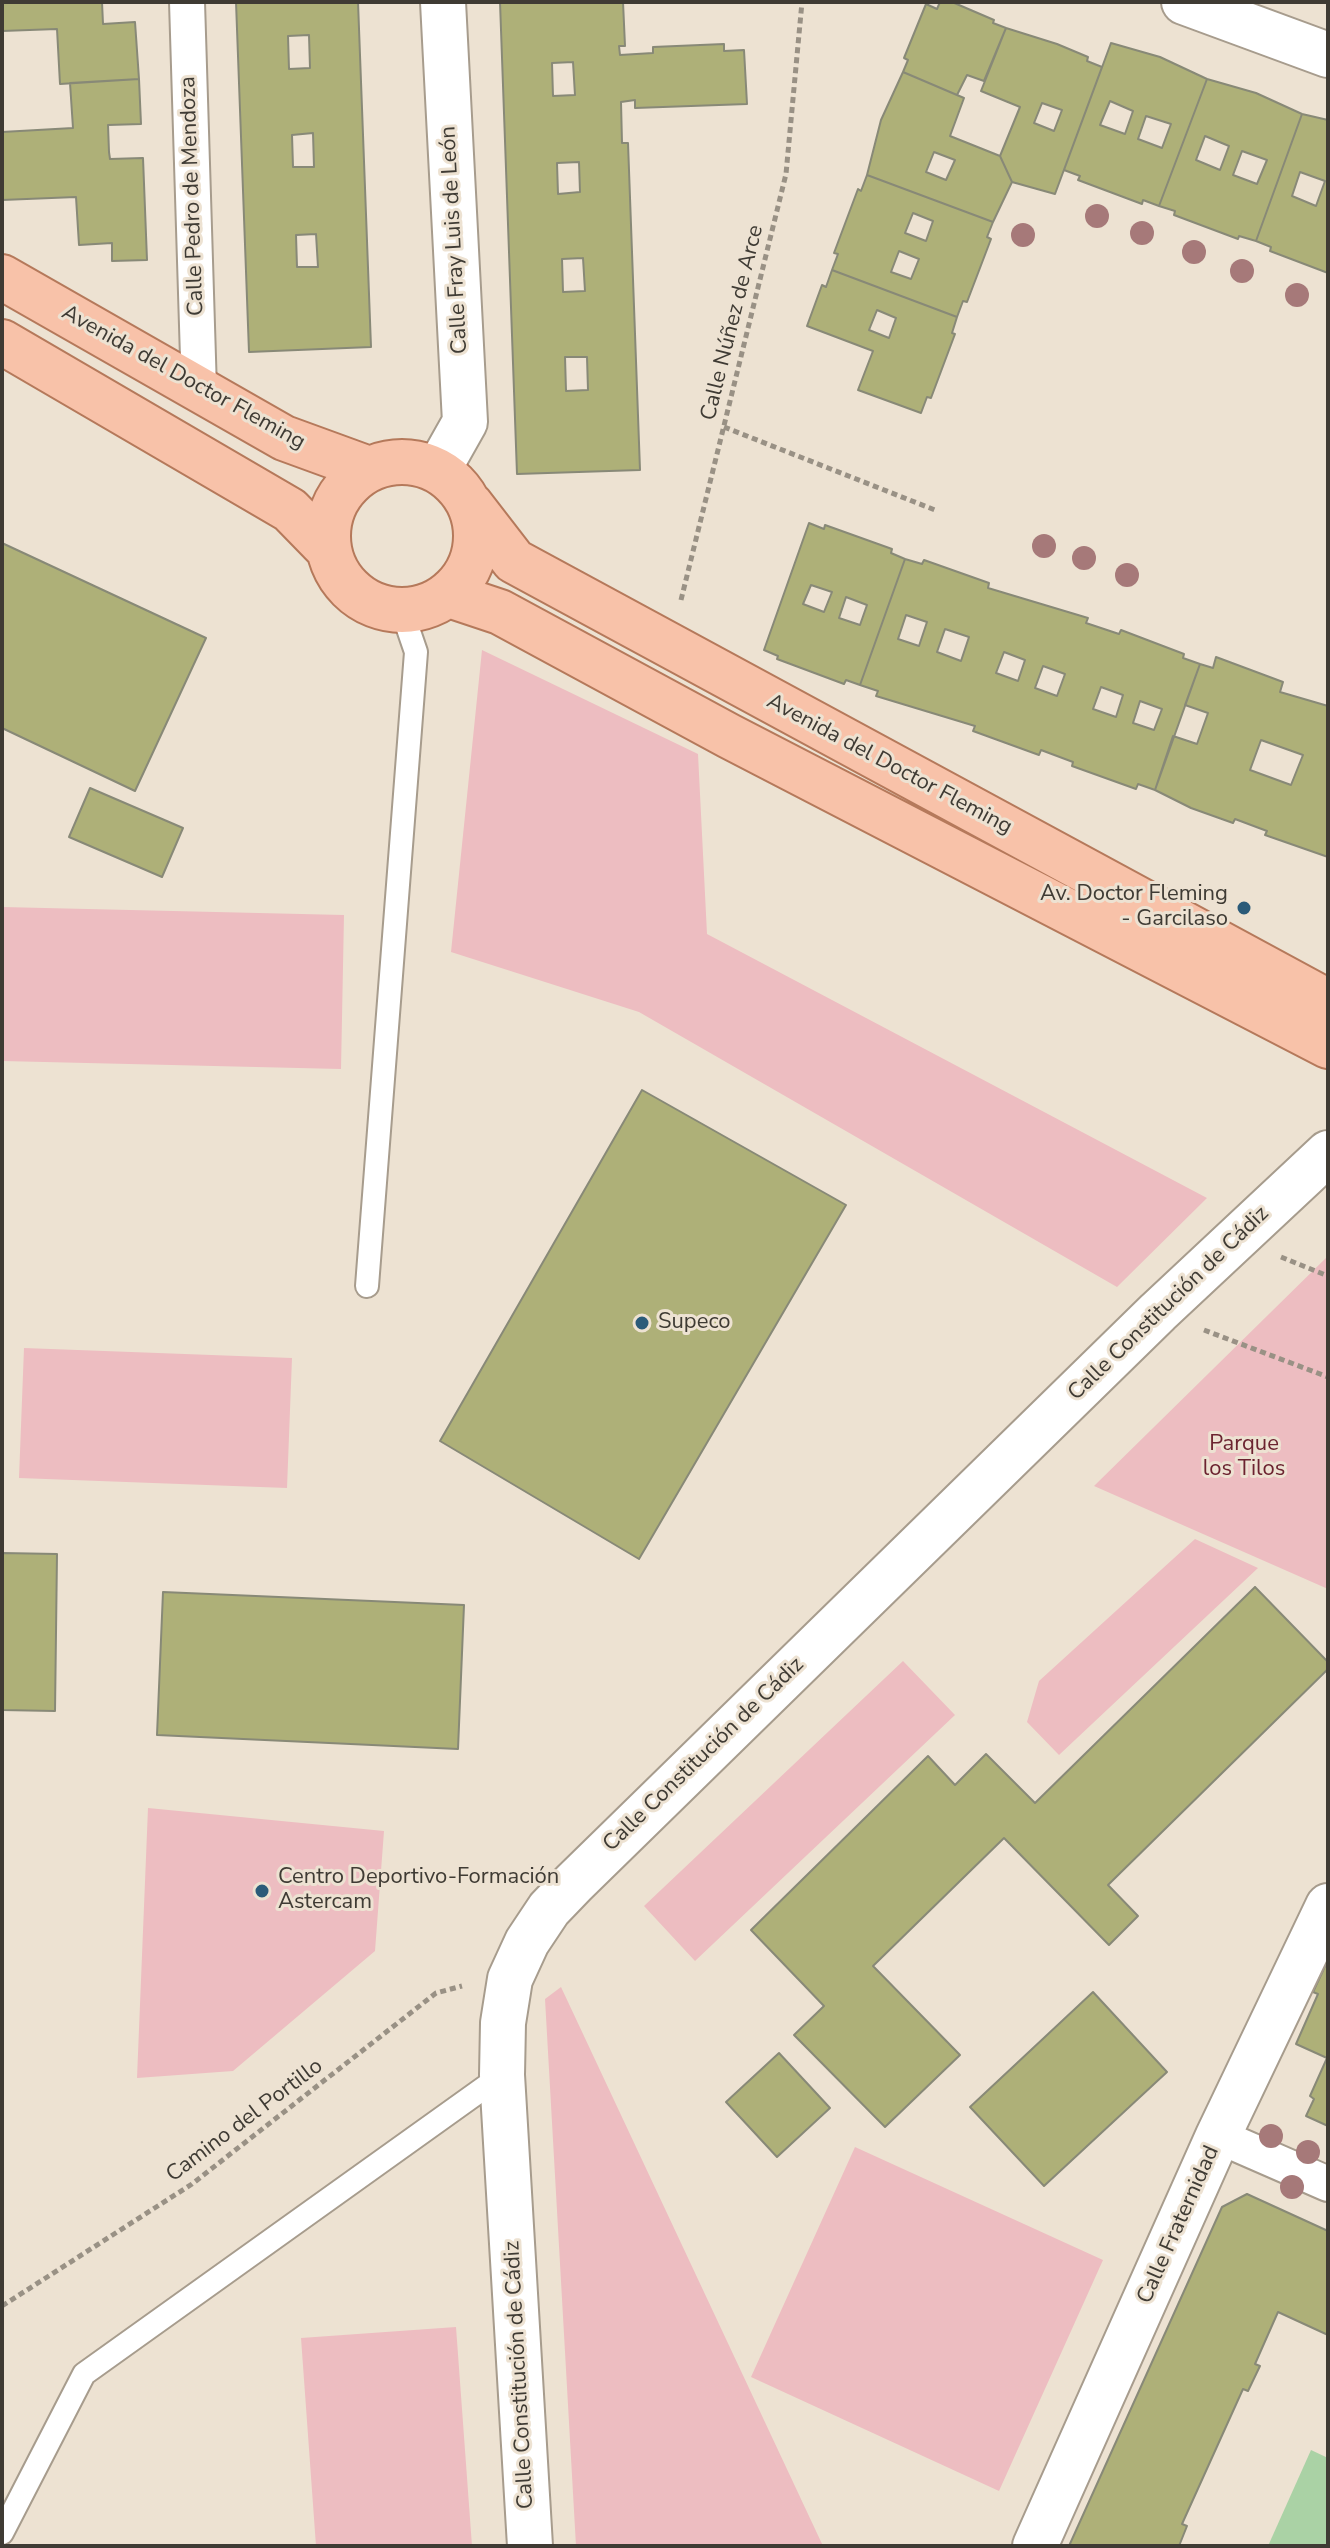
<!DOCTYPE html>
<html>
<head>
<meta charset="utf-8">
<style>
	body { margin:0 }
	#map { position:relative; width:1330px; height:2548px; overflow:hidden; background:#ede2d2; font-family:"Nunito Sans",sans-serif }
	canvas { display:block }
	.frame { position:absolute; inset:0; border:4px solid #3f3b34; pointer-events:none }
</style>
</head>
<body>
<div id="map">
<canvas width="1330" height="2548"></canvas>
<div class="frame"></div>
</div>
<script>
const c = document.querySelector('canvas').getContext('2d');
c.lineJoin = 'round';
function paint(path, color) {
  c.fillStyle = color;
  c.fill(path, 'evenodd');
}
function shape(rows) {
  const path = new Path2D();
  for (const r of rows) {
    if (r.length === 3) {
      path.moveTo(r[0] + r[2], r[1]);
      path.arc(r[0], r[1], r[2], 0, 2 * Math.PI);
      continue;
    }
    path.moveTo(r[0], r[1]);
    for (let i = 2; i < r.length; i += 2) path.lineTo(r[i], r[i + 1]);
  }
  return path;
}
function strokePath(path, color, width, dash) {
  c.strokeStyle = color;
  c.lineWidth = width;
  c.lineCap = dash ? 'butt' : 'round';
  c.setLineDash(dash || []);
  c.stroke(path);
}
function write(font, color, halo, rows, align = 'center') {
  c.font = font + ' "Nunito Sans",sans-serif';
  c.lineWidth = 6;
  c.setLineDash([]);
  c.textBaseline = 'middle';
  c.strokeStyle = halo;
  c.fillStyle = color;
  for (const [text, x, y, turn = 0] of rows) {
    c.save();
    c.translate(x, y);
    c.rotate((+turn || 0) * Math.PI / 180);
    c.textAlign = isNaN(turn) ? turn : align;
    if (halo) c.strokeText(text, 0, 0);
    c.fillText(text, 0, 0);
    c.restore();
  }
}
const green = shape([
	[482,650,698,754,707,934,1207,1198,1117,1287,639,1012,451,952],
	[2,907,344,915,341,1069,2,1061],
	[1328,1256,1328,1589,1094,1486],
	[24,1348,292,1358,287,1488,19,1478],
	[1195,1539,1258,1568,1059,1755,1027,1722,1039,1681],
	[903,1661,955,1715,695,1961,644,1906],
	[148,1808,384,1831,375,1951,233,2071,137,2078],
	[561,1987,823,2546,576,2546,545,1999],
	[855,2147,1103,2260,999,2491,751,2377],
	[456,2327,472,2546,316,2546,301,2338]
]);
const water = shape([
	[1311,2450,1328,2458,1328,2546,1268,2546]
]);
const building = shape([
	[2,2,102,2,103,24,135,22,139,79,60,84,57,29,2,31,2,2],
	[236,2,358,2,371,347,249,352,236,2],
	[309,35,310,68,289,69,288,36,309,35],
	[313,133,314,167,293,167,292,135,313,133],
	[316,234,318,267,297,267,296,235,316,234],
	[500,2,623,2,625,46,619,46,620,55,653,53,653,47,724,44,724,51,744,50,747,104,635,108,635,100,621,102,622,143,628,143,640,470,517,474,500,2],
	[573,62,575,95,553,96,552,63,573,62],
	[579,162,580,192,558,194,557,163,579,162],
	[583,258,585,291,563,292,562,259,583,258],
	[565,357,587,357,588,390,566,391,565,357],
	[940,2,952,2,994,20,993,23,1006,28,984,81,967,75,957,95,903,72,908,60,904,58,926,4,937,9,940,2],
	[1006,28,1057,44,1088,57,1087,61,1102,67,1055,194,1012,182,1000,156,1020,107,981,91,1006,28],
	[1042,103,1062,110,1054,131,1034,123,1042,103],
	[1111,43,1160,57,1207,79,1159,206,1143,200,1142,204,1078,180,1080,176,1064,170,1111,43],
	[1110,101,1133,111,1125,134,1100,125,1110,101],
	[1146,116,1171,124,1162,148,1138,139,1146,116],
	[903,72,964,98,950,136,1000,156,1012,182,993,222,867,175,881,120,903,72],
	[934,152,955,160,946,180,926,172,934,152],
	[139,79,141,124,108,125,109,152,110,159,143,158,147,260,112,261,112,243,79,245,76,197,2,200,2,132,73,128,70,83,139,79],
	[1207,79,1256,93,1302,114,1256,241,1239,236,1238,239,1174,215,1175,211,1159,206,1207,79],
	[1205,136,1229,146,1220,170,1196,160,1205,136],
	[1242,151,1267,160,1257,184,1233,175,1242,151],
	[1302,114,1328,120,1328,273,1270,251,1271,247,1256,241,1302,114],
	[1300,172,1325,181,1316,206,1292,196,1300,172],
	[867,175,993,222,987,237,991,239,967,302,963,301,957,317,832,270,838,254,834,253,858,189,861,191,867,175],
	[913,213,933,221,926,241,905,233,913,213],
	[899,251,919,259,911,279,891,272,899,251],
	[832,270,957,317,952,333,955,334,931,398,927,397,921,413,858,390,873,351,807,326,822,285,826,287,832,270],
	[877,310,896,318,889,338,869,330,877,310],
	[809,523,824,529,825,525,892,549,891,553,905,559,860,685,846,680,844,684,777,659,778,656,764,650,809,523],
	[811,585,832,592,824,612,803,604,811,585],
	[846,597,867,605,860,625,839,618,846,597],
	[2,543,206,638,135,791,2,728,2,543],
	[905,559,922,564,924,560,989,583,988,588,1088,618,1086,623,1119,634,1121,630,1184,654,1183,658,1200,664,1155,790,1138,784,1136,789,1072,766,1073,762,1041,750,1039,755,973,731,975,726,876,696,878,691,860,685,905,559],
	[906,615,927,622,919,646,898,639,906,615],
	[945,629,969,637,961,661,937,652,945,629],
	[1004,652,1025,660,1018,681,996,673,1004,652],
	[1043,666,1065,674,1057,696,1035,688,1043,666],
	[1101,687,1123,695,1116,717,1093,709,1101,687],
	[1140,701,1162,709,1154,730,1133,723,1140,701],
	[1216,657,1283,682,1280,692,1328,706,1328,857,1265,835,1267,831,1235,819,1233,823,1191,808,1155,790,1173,736,1197,744,1208,713,1185,705,1200,664,1213,668,1216,657],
	[1261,740,1303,755,1291,785,1250,770,1261,740],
	[90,788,183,828,162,877,69,837,90,788],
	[642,1090,846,1205,639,1559,440,1441,642,1090],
	[2,1553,57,1554,55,1711,2,1710,2,1553],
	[1255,1587,1328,1662,1328,1669,1108,1885,1138,1916,1109,1945,1004,1838,873,1966,960,2055,885,2127,794,2035,824,2006,751,1930,928,1756,955,1785,986,1754,1035,1803,1255,1587],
	[163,1592,464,1605,458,1749,157,1735,163,1592],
	[1327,1962,1328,1962,1328,2126,1306,2116,1314,2099,1310,2096,1327,2058,1296,2044,1318,1994,1313,1992,1327,1962],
	[1093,1992,1167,2072,1044,2186,970,2107,1093,1992],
	[779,2053,830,2108,777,2157,726,2102,779,2053],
	[1247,2194,1328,2231,1328,2335,1278,2312,1255,2364,1260,2366,1248,2391,1243,2389,1182,2524,1187,2526,1179,2546,1069,2546,1222,2207,1247,2194]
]);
const path = shape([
	[724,427,935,510],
	[681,600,786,174,802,2],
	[1281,1257,1328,1276],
	[1204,1330,1328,1377],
	[2,2306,192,2184,436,1993,462,1986]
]);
const service = shape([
	[367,1286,416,652,402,611],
	[2,2533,84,2374,502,2075]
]);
const pedestrian = shape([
	[187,2,199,390],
	[1218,2136,1328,2184]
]);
const minor = shape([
	[1184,2,1328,55],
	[438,470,465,422,443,2],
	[530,2546,502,2075,503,2023,510,1979,527,1942,549,1909,574,1883,1158,1312,1328,1153],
	[1035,2546,1218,2136,1328,1906]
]);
const primary = shape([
	[2,277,284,438,369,469],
	[2,342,290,510,328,549],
	[402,536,74],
	[470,504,514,561,1328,1002],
	[449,595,500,612,729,736,1328,1046]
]);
const trees = [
	[1097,216],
	[1142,233],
	[1023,235],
	[1194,252],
	[1242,271],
	[1297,295],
	[1044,546],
	[1084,558],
	[1127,575],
	[1271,2136],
	[1308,2152],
	[1292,2187]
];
const markers = [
	[1244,908,8,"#2b5b79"],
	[642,1323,8,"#2b5b79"],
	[262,1891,8,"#2b5b79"]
];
const streetNames = [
	["Calle Pedro de Mendoza",193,196,-92],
	["Calle Fray Luis de León",455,240,-93],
	["Calle Núñez de Arce",733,323,-76],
	["Avenida del Doctor Fleming",183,378,29],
	["Avenida del Doctor Fleming",889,765,28],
	["Calle Constitución de Cádiz",1169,1304,-44],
	["Calle Constitución de Cádiz",704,1755,-44],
	["Camino del Portillo",245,2121,-37],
	["Calle Fraternidad",1179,2225,-66],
	["Calle Constitución de Cádiz",520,2375,-93]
];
const poiNames = [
	["Av. Doctor Fleming",1228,895,"right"],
	["- Garcilaso",1228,920,"right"],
	["Supeco",658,1323],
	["Centro Deportivo-Formación",278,1878],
	["Astercam",278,1903]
];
const parkNames = [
	["Parque",1244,1445],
	["los Tilos",1244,1470]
];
paint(green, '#edbdc1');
paint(water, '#aad2a5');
paint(building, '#aeb078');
strokePath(building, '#888977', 2);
strokePath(service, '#a79c8d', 26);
strokePath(pedestrian, '#a79c8d', 38);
strokePath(minor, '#a79c8d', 48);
strokePath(primary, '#b5795b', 48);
strokePath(path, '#999185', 5, [6, 4]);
strokePath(service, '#fff', 22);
strokePath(pedestrian, '#fff', 34);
strokePath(minor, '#fff', 44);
strokePath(primary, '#f8c2a9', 44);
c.fillStyle = '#a67979';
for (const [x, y] of trees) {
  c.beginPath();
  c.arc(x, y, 12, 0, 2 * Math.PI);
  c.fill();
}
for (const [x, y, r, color] of markers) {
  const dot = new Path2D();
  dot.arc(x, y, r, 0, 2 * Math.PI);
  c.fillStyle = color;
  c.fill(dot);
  strokePath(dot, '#ede2d2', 3);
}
write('22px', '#3f3b34', '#ede2d2', streetNames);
write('22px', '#3f3b34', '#ede2d2', poiNames, 'left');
write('22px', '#6c2330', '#ede2d2', parkNames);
</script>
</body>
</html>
